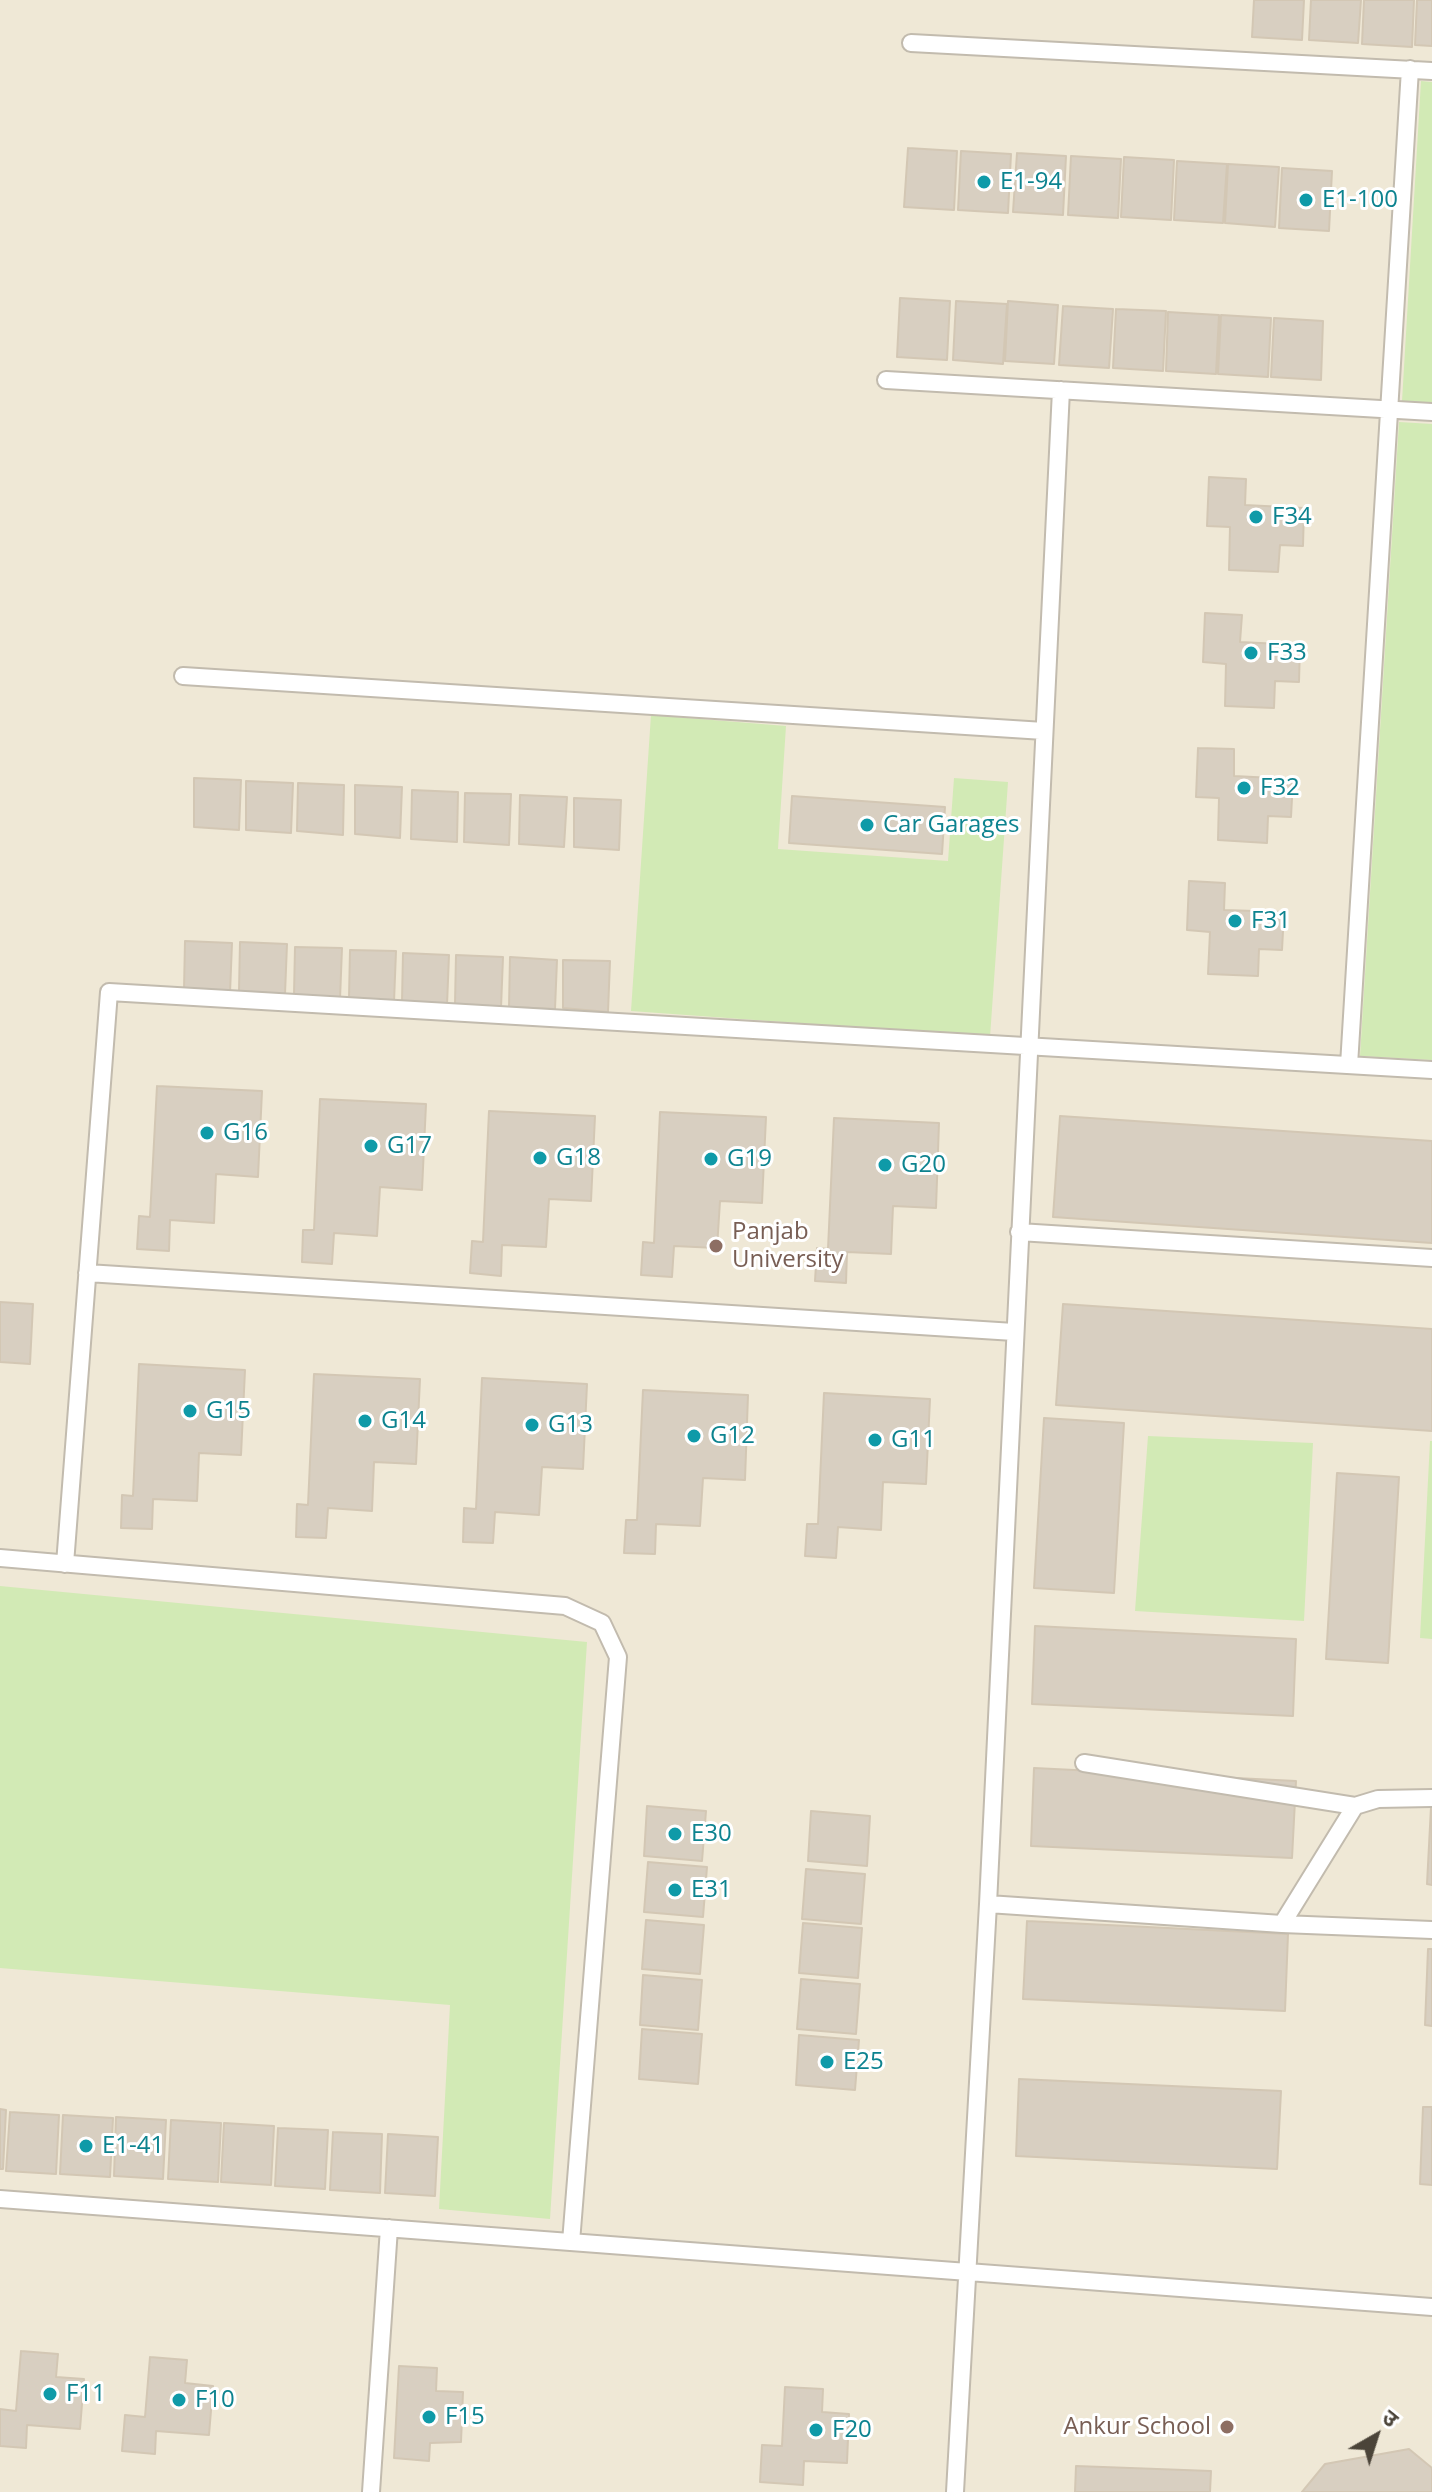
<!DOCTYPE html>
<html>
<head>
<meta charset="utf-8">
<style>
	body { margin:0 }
	#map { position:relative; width:1432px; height:2492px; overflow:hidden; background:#f6f3ec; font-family:"Open Sans","Noto Sans Devanagari",sans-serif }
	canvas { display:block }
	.north { position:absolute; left:1336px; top:2396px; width:80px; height:80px; -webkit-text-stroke:6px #fff; paint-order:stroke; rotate:39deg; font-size:22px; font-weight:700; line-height:32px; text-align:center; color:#4b4439 }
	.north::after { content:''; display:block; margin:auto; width:28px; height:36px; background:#4b4439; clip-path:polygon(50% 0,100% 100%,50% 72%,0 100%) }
</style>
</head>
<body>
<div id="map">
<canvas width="1432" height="2492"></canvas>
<div class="north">उ</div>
</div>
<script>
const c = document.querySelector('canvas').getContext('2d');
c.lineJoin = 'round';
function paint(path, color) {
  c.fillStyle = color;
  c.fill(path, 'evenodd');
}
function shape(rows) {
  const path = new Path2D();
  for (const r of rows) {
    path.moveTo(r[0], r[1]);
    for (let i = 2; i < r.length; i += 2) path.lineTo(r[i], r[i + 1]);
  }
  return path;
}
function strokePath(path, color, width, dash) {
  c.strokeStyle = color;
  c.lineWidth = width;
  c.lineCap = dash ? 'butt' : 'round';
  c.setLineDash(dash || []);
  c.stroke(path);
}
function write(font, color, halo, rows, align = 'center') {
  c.font = font + ' "Open Sans",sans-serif';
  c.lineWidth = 6;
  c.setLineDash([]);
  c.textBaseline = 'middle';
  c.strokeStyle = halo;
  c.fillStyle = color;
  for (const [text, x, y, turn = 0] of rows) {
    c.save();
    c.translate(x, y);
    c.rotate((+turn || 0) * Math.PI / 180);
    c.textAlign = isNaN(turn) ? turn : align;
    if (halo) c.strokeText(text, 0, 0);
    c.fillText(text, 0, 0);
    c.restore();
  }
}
const education = shape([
	[0,0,1432,0,1432,2492,0,2492]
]);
const green = shape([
	[1421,81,1432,82,1432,404,1402,401],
	[1399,422,1432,424,1432,1060,1360,1056],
	[651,715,786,726,778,849,948,861,954,778,1008,782,990,1037,631,1011],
	[1148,1436,1313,1443,1304,1621,1135,1611],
	[1430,1441,1432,1441,1432,1639,1420,1638],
	[0,1586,587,1642,550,2219,439,2209,450,2005,0,1968]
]);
const building = shape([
	[1254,0,1304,0,1302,40,1252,37,1254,0],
	[1311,0,1361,0,1358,43,1309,40,1311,0],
	[1364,0,1414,0,1412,47,1362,44,1364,0],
	[1417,0,1432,0,1432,46,1415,45,1417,0],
	[908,148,957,151,954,210,904,207,908,148],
	[961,151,1011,154,1008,213,958,210,961,151],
	[1017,153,1066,156,1063,215,1013,212,1017,153],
	[1071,156,1121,159,1118,218,1068,215,1071,156],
	[1124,157,1174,160,1171,220,1121,217,1124,157],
	[1177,161,1227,164,1223,223,1174,220,1177,161],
	[1228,164,1279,167,1275,227,1225,223,1228,164],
	[1282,168,1332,171,1329,231,1279,228,1282,168],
	[900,298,950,301,947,360,897,357,900,298],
	[956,301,1007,304,1003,364,953,360,956,301],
	[1008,301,1058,305,1054,364,1005,361,1008,301],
	[1063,306,1113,309,1109,368,1059,365,1063,306],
	[1116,309,1166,311,1163,371,1113,368,1116,309],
	[1168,312,1219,315,1216,374,1166,371,1168,312],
	[1221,315,1271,318,1268,377,1218,374,1221,315],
	[1274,318,1323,321,1321,380,1271,377,1274,318],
	[1209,477,1246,479,1245,505,1304,508,1303,546,1280,545,1278,572,1229,570,1230,527,1207,526,1209,477],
	[1205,613,1242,615,1240,642,1300,645,1299,682,1275,681,1274,708,1225,706,1226,664,1203,662,1205,613],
	[1198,748,1234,749,1234,776,1293,779,1291,817,1268,816,1267,843,1218,840,1219,798,1196,797,1198,748],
	[194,778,241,780,239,830,194,827,194,778],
	[246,781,293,783,291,833,246,830,246,781],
	[298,783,344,785,343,835,297,831,298,783],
	[355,785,402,787,400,838,355,834,355,785],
	[412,790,458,792,457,842,411,839,412,790],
	[465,793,511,794,509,845,464,842,465,793],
	[520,795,567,797,564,847,519,844,520,795],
	[792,796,945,807,942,854,789,843,792,796],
	[574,798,621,800,619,850,574,847,574,798],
	[1189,881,1225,883,1224,910,1284,912,1282,950,1259,949,1258,976,1208,974,1210,932,1187,930,1189,881],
	[185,941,232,943,230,993,184,990,185,941],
	[240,942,287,944,285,994,239,991,240,942],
	[295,947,342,948,340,999,294,995,295,947],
	[350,950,396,951,394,1002,349,998,350,950],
	[403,953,449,955,447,1005,402,1002,403,953],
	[456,955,503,957,501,1008,455,1004,456,955],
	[510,957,557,960,555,1009,509,1007,510,957],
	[563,960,610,961,608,1012,563,1008,563,960],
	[157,1086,262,1091,258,1177,216,1174,214,1223,170,1220,169,1251,137,1249,139,1216,150,1217,157,1086],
	[320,1099,426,1104,422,1190,380,1187,377,1236,334,1233,332,1264,302,1262,303,1230,314,1230,320,1099],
	[489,1111,595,1116,591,1201,549,1199,546,1247,502,1245,501,1276,470,1273,472,1241,483,1242,489,1111],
	[660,1112,766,1117,762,1203,720,1201,717,1248,674,1246,672,1277,641,1275,643,1242,654,1243,660,1112],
	[1060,1116,1432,1141,1432,1243,1053,1217,1060,1116],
	[834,1118,939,1123,936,1208,893,1206,891,1254,847,1252,846,1283,815,1281,817,1248,828,1249,834,1118],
	[0,1302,33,1304,30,1364,0,1362,0,1302],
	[1063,1304,1432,1329,1432,1431,1056,1405,1063,1304],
	[139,1364,245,1370,241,1455,199,1453,197,1501,153,1499,152,1529,121,1528,122,1495,133,1496,139,1364],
	[314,1374,420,1379,416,1464,374,1462,372,1511,328,1508,326,1538,296,1537,297,1504,308,1505,314,1374],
	[482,1378,587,1384,583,1469,542,1467,539,1515,495,1512,493,1543,463,1542,464,1508,476,1509,482,1378],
	[643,1390,748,1395,745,1480,703,1478,700,1526,656,1524,655,1554,624,1553,626,1520,637,1520,643,1390],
	[824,1393,930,1399,926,1484,883,1482,881,1530,838,1527,836,1558,805,1556,807,1524,818,1524,824,1393],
	[1044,1418,1124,1423,1114,1593,1034,1588,1044,1418],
	[1337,1473,1399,1477,1388,1663,1326,1659,1337,1473],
	[1035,1626,1296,1639,1293,1716,1032,1704,1035,1626],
	[1034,1768,1296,1781,1292,1858,1031,1846,1034,1768],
	[647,1806,706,1811,702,1861,644,1856,647,1806],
	[1431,1807,1432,1807,1432,1885,1427,1884,1431,1807],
	[811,1811,870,1816,867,1866,808,1861,811,1811],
	[648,1862,707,1867,703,1917,644,1912,648,1862],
	[806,1869,865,1874,861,1924,802,1919,806,1869],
	[646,1920,704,1925,700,1974,642,1969,646,1920],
	[1027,1921,1288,1934,1285,2011,1023,1999,1027,1921],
	[803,1923,862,1928,858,1978,799,1973,803,1923],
	[1428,1949,1432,1949,1432,2026,1425,2025,1428,1949],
	[643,1975,702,1980,698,2030,640,2025,643,1975],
	[801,1979,860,1984,856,2034,797,2029,801,1979],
	[642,2029,702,2034,698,2084,639,2079,642,2029],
	[799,2035,859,2040,855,2090,796,2085,799,2035],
	[1019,2079,1281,2091,1277,2169,1016,2156,1019,2079],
	[1423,2107,1432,2107,1432,2185,1420,2184,1423,2107],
	[0,2109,6,2110,3,2169,0,2169,0,2109],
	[10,2112,59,2115,56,2174,6,2171,10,2112],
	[63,2115,113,2118,110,2177,60,2174,63,2115],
	[116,2117,166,2120,163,2179,114,2176,116,2117],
	[171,2120,221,2123,218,2182,168,2179,171,2120],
	[224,2123,274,2126,271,2185,221,2182,224,2123],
	[278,2128,328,2130,325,2189,275,2186,278,2128],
	[333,2132,382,2134,380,2193,330,2190,333,2132],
	[388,2134,438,2137,435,2196,385,2193,388,2134],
	[21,2351,58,2354,56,2377,84,2379,80,2429,27,2425,26,2448,0,2446,0,2409,16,2411,21,2351],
	[150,2357,187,2360,185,2383,213,2386,209,2435,156,2431,155,2454,122,2451,125,2415,145,2417,150,2357],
	[399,2366,437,2368,436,2391,463,2392,461,2442,430,2443,429,2461,394,2458,399,2366],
	[785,2387,823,2389,822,2412,849,2414,847,2463,804,2461,803,2485,760,2482,762,2445,782,2446,785,2387],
	[1409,2449,1432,2468,1432,2492,1302,2492,1325,2464,1409,2449],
	[1076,2466,1211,2471,1210,2492,1075,2492,1076,2466]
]);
const service = shape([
	[911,43,1432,71],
	[886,380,1432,412],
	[183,676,1044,731],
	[1349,1065,1410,69],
	[1019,1232,1432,1258],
	[87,1273,1014,1332],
	[0,1558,565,1606,602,1623,618,1657,571,2242],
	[65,1564,109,992,1432,1070],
	[1084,1763,1355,1806],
	[988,1904,1282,1924,1432,1930],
	[1282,1924,1355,1806,1378,1799,1432,1798],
	[0,2199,1432,2307],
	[371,2492,389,2228],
	[955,2492,988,1904,1061,390]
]);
const markers = [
	[984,182,8,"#0f9aa8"],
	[1306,200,8,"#0f9aa8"],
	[1256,517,8,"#0f9aa8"],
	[1251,653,8,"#0f9aa8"],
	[1244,788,8,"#0f9aa8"],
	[867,825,8,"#0f9aa8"],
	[1235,921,8,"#0f9aa8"],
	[207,1133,8,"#0f9aa8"],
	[371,1146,8,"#0f9aa8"],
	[540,1158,8,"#0f9aa8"],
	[711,1159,8,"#0f9aa8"],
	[885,1165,8,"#0f9aa8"],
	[716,1246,8,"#8d6e63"],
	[190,1411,8,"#0f9aa8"],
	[365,1421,8,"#0f9aa8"],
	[532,1425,8,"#0f9aa8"],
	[694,1436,8,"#0f9aa8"],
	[875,1440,8,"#0f9aa8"],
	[675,1834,8,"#0f9aa8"],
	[675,1890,8,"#0f9aa8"],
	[827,2062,8,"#0f9aa8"],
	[86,2146,8,"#0f9aa8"],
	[50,2394,8,"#0f9aa8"],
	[179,2400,8,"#0f9aa8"],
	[429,2417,8,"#0f9aa8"],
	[1227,2427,8,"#8d6e63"],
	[816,2430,8,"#0f9aa8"]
];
const cultureNames = [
	["E1-94",1000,182],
	["E1-100",1322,200],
	["F34",1272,517],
	["F33",1267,653],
	["F32",1260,788],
	["Car Garages",883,825],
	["F31",1251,921],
	["G16",223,1133],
	["G17",387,1146],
	["G18",556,1158],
	["G19",727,1159],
	["G20",901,1165],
	["G15",206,1411],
	["G14",381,1421],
	["G13",548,1425],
	["G12",710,1436],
	["G11",891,1440],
	["E30",691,1834],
	["E31",691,1890],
	["E25",843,2062],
	["E1-41",102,2146],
	["F11",66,2394],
	["F10",195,2400],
	["F15",445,2417],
	["F20",832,2430]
];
const educationNames = [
	["Panjab",732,1232],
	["University",732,1260],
	["Ankur School",1211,2427,"right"]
];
paint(education, '#efe8d6');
paint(green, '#d2eab5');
paint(building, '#d8cfc1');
strokePath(building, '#d3c7b4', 2);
strokePath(service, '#c2bbae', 20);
strokePath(service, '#fff', 16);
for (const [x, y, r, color] of markers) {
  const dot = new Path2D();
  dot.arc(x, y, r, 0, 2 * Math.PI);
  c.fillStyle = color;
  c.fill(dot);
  strokePath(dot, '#fff', 3);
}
write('24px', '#0d838f', '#fff', cultureNames, 'left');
write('24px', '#785e54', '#fff', educationNames, 'left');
</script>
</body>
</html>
